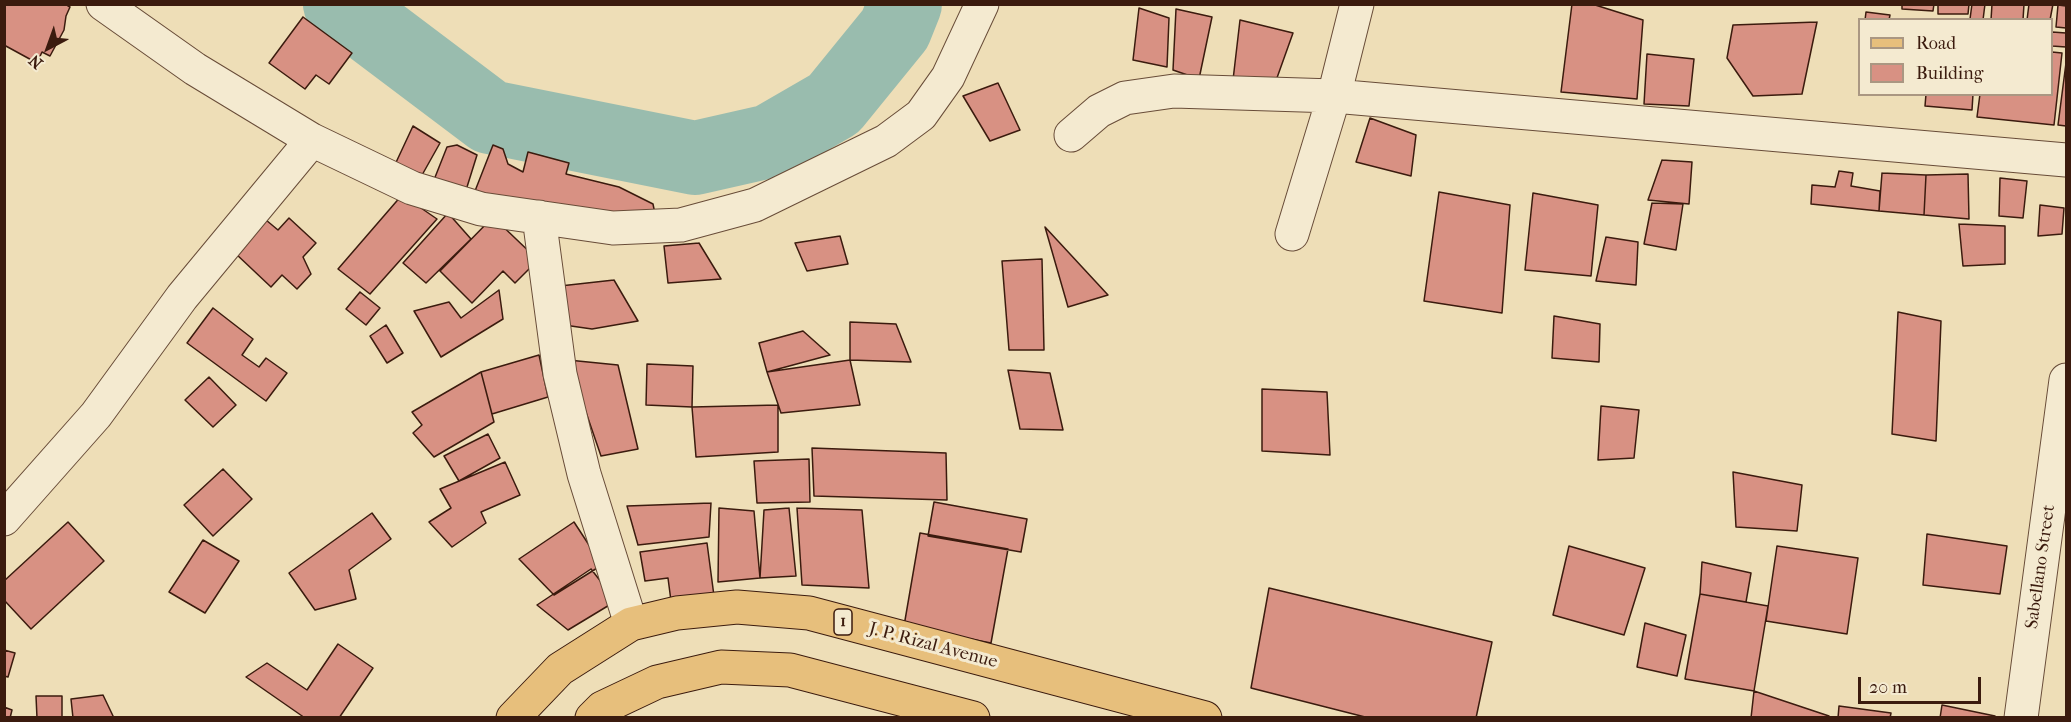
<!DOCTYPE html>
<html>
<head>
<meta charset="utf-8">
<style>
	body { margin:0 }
	#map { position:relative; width:2071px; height:722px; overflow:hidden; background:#eedeb7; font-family:"IM FELL French Canon",serif }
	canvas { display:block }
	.frame { position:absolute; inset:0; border:6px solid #3b1b0e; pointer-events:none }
	.legend { position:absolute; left:1858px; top:18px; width:195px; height:78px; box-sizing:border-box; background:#f4ead0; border:2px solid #aa9782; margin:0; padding:8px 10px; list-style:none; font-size:18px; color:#3b1b0e }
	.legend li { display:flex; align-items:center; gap:12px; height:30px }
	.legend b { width:30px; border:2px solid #aa9782 }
	.north { position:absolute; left:18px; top:18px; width:60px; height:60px; -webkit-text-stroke:4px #f4ead0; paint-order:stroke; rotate:221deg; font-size:16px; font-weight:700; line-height:24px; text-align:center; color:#3b1b0e }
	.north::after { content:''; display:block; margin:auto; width:21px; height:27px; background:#3b1b0e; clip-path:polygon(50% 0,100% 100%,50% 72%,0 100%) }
	.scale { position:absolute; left:1858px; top:677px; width:123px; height:27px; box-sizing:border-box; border:3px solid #3b1b0e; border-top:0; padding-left:8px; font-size:18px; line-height:21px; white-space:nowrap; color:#3b1b0e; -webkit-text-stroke:4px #f4ead0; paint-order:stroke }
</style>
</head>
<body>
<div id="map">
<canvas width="2071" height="722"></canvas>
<div class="frame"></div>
<ul class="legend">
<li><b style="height:8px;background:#e7bf7c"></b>Road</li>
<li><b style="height:16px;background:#d89183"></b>Building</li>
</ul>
<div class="north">N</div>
<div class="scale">20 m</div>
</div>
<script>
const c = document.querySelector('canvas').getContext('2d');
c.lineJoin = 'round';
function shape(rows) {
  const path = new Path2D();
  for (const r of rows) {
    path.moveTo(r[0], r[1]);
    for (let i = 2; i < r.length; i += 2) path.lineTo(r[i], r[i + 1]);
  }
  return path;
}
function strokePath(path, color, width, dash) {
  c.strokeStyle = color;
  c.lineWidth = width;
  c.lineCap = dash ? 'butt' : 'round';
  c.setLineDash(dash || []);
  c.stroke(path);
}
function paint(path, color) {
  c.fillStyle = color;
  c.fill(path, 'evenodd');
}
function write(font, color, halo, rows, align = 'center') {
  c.font = font + ' "IM FELL French Canon",serif';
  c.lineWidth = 6;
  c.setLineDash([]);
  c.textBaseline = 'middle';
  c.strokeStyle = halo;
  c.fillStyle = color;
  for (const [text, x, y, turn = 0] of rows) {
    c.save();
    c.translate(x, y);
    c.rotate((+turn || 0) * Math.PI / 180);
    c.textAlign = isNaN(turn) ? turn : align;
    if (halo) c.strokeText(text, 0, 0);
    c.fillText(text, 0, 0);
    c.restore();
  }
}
const river = shape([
	[340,4,490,117,695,158,770,141,834,104,895,29,905,4]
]);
const building = shape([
	[4,4,65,4,70,7,66,16,64,30,50,56,42,52,37,63,4,45,4,4],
	[1572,4,1592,4,1643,20,1637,99,1561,92,1572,4],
	[1902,4,1934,4,1933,11,1902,9,1902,4],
	[1938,4,1969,4,1968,14,1938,14,1938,4],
	[1972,4,1985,4,1983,20,1970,19,1972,4],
	[1992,4,2024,4,2023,20,1991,20,1992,4],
	[2029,4,2053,4,2050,20,2027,20,2029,4],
	[2058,5,2066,6,2066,28,2056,27,2058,5],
	[1139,8,1169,18,1167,67,1133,60,1139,8],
	[1176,9,1212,17,1199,79,1173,70,1176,9],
	[1866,12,1890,15,1889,20,1865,20,1866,12],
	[303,17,352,53,329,84,316,75,305,89,269,63,303,17],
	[1240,20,1293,33,1273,89,1233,80,1240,20],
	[1817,22,1802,94,1753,96,1727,58,1733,25,1817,22],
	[2052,32,2066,33,2066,47,2052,46,2052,32],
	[2052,52,2062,53,2054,125,1977,117,1980,94,2052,94,2052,52],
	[1647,54,1694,59,1689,106,1644,104,1647,54],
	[2066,63,2066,126,2058,125,2066,63],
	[998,83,1020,130,990,141,963,96,998,83],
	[1926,94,1973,94,1972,110,1925,106,1926,94],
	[1370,118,1416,135,1411,176,1356,162,1370,118],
	[413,126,440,143,417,184,392,171,413,126],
	[457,145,477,155,462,203,428,195,447,147,457,145],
	[493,145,503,149,508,164,523,172,528,152,569,163,566,174,619,187,653,204,655,214,493,206,475,191,493,145],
	[1662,160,1692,162,1689,204,1648,200,1662,160],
	[1839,171,1853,173,1851,186,1880,191,1879,211,1811,204,1812,185,1835,187,1839,171],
	[1882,173,1926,175,1924,215,1879,211,1882,173],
	[1968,174,1969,219,1924,215,1926,175,1968,174],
	[2000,178,2027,181,2023,218,1999,216,2000,178],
	[1439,192,1510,205,1502,313,1424,301,1439,192],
	[1533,193,1598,205,1591,276,1525,270,1533,193],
	[402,195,437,219,370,294,338,269,402,195],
	[1652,203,1683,204,1676,250,1644,244,1652,203],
	[2040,205,2064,208,2062,234,2038,236,2040,205],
	[448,213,471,239,426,283,403,263,448,213],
	[493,217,538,260,515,283,503,271,472,303,440,271,493,217],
	[289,218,316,243,303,257,311,274,297,289,282,275,271,287,235,253,266,220,278,230,289,218],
	[1959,224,2005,226,2005,264,1963,266,1959,224],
	[1045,227,1108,295,1068,307,1045,227],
	[840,236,848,264,807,271,795,243,840,236],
	[1606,237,1638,242,1636,285,1596,281,1606,237],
	[699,243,721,279,668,283,664,246,699,243],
	[1042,259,1044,350,1009,350,1002,261,1042,259],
	[614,280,638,321,592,329,564,325,560,286,614,280],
	[499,290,503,319,441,357,414,311,449,302,461,318,499,290],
	[360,292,380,308,366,325,346,309,360,292],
	[213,308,253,339,242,355,259,367,266,358,287,373,266,401,187,343,213,308],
	[1898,312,1941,321,1936,441,1892,434,1898,312],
	[1554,316,1600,324,1599,362,1552,358,1554,316],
	[850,322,896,324,911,362,850,360,850,322],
	[386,325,403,353,387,363,370,336,386,325],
	[803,331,830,355,767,372,759,343,803,331],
	[539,355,548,397,492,414,481,372,539,355],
	[568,360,618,365,638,449,601,456,568,360],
	[850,360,860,405,781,413,767,372,850,360],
	[647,364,693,366,692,407,646,405,647,364],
	[1008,370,1050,373,1063,430,1020,429,1008,370],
	[481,372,494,422,434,457,413,433,422,425,412,412,481,372],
	[209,377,236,405,213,427,185,400,209,377],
	[1262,389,1327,392,1330,455,1262,451,1262,389],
	[778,405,778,452,696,457,692,407,778,405],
	[1601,406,1639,410,1634,458,1598,460,1601,406],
	[488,434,500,458,459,481,444,456,488,434],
	[812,448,946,453,947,500,814,496,812,448],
	[809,459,810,502,757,503,754,461,809,459],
	[505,462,520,495,481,512,486,523,452,547,429,522,451,508,440,489,505,462],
	[223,469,252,499,213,536,184,505,223,469],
	[1733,472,1802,485,1797,531,1736,527,1733,472],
	[934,502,1027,519,1021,552,928,536,934,502],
	[711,503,709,537,638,545,627,506,711,503],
	[719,508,754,511,760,578,718,582,719,508],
	[789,508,796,576,760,578,764,510,789,508],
	[797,508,862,510,869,588,802,585,797,508],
	[372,513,391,539,349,570,356,599,315,610,289,573,372,513],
	[68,522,104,561,31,629,4,600,4,581,68,522],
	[574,522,602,565,554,595,519,559,574,522],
	[920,533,1008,549,991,643,904,626,920,533],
	[1927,534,2007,546,2000,594,1923,585,1927,534],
	[203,540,239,561,205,613,169,592,203,540],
	[707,543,714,596,671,601,668,578,645,581,640,552,707,543],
	[1569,546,1645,568,1624,635,1553,615,1569,546],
	[1777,546,1858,558,1847,634,1766,621,1777,546],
	[1702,562,1751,573,1746,602,1700,594,1702,562],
	[591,569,616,601,568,630,537,605,591,569],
	[1269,588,1492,642,1476,718,1369,718,1251,688,1269,588],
	[1700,594,1768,606,1754,691,1685,679,1700,594],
	[1645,623,1686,635,1677,676,1637,667,1645,623],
	[338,644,373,668,339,718,305,718,246,677,267,663,307,690,338,644],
	[4,650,15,653,8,677,4,676,4,650],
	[1754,691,1829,716,1829,718,1751,718,1754,691],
	[103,695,114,718,73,718,71,699,103,695],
	[36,696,62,696,62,718,37,718,36,696],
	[1942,705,1995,716,1995,718,1940,718,1942,705],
	[1839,706,1891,713,1890,718,1838,718,1839,706],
	[4,707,12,710,10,718,4,718,4,707]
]);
const minor = shape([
	[103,4,195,69,312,140,412,188,481,209,613,228,681,225,755,205,886,141,921,115,948,77,982,4],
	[1071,135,1099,111,1125,98,1174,91,1334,96,2066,160],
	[539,217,560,374,584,474,631,624],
	[1292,234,1334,96,1357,4],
	[4,519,96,415,182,297,312,140],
	[2021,718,2066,380]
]);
const primary = shape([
	[513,718,560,669,631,624,677,613,737,607,809,613,1205,718],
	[592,718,602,708,657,682,721,667,790,670,973,718]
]);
const shields = [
	[843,622,18]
];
const shieldNames = [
	["1",843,622]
];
const streetNames = [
	["Sabellano Street",2041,567,-82],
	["J. P. Rizal Avenue",933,646,15]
];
strokePath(river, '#99bcae', 74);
paint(building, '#d89183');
strokePath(building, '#3b1b0e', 1.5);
strokePath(minor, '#684c38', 35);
strokePath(primary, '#3b1b0e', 35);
strokePath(minor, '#f4ead0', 33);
strokePath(primary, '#e7bf7c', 33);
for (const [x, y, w] of shields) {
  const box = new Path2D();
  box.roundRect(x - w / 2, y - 13, w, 26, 4.5);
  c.fillStyle = '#f4ead0';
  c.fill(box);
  strokePath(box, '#3b1b0e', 1.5);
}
write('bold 16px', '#3b1b0e', null, shieldNames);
write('18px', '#3b1b0e', '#f4ead0', streetNames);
</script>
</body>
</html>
